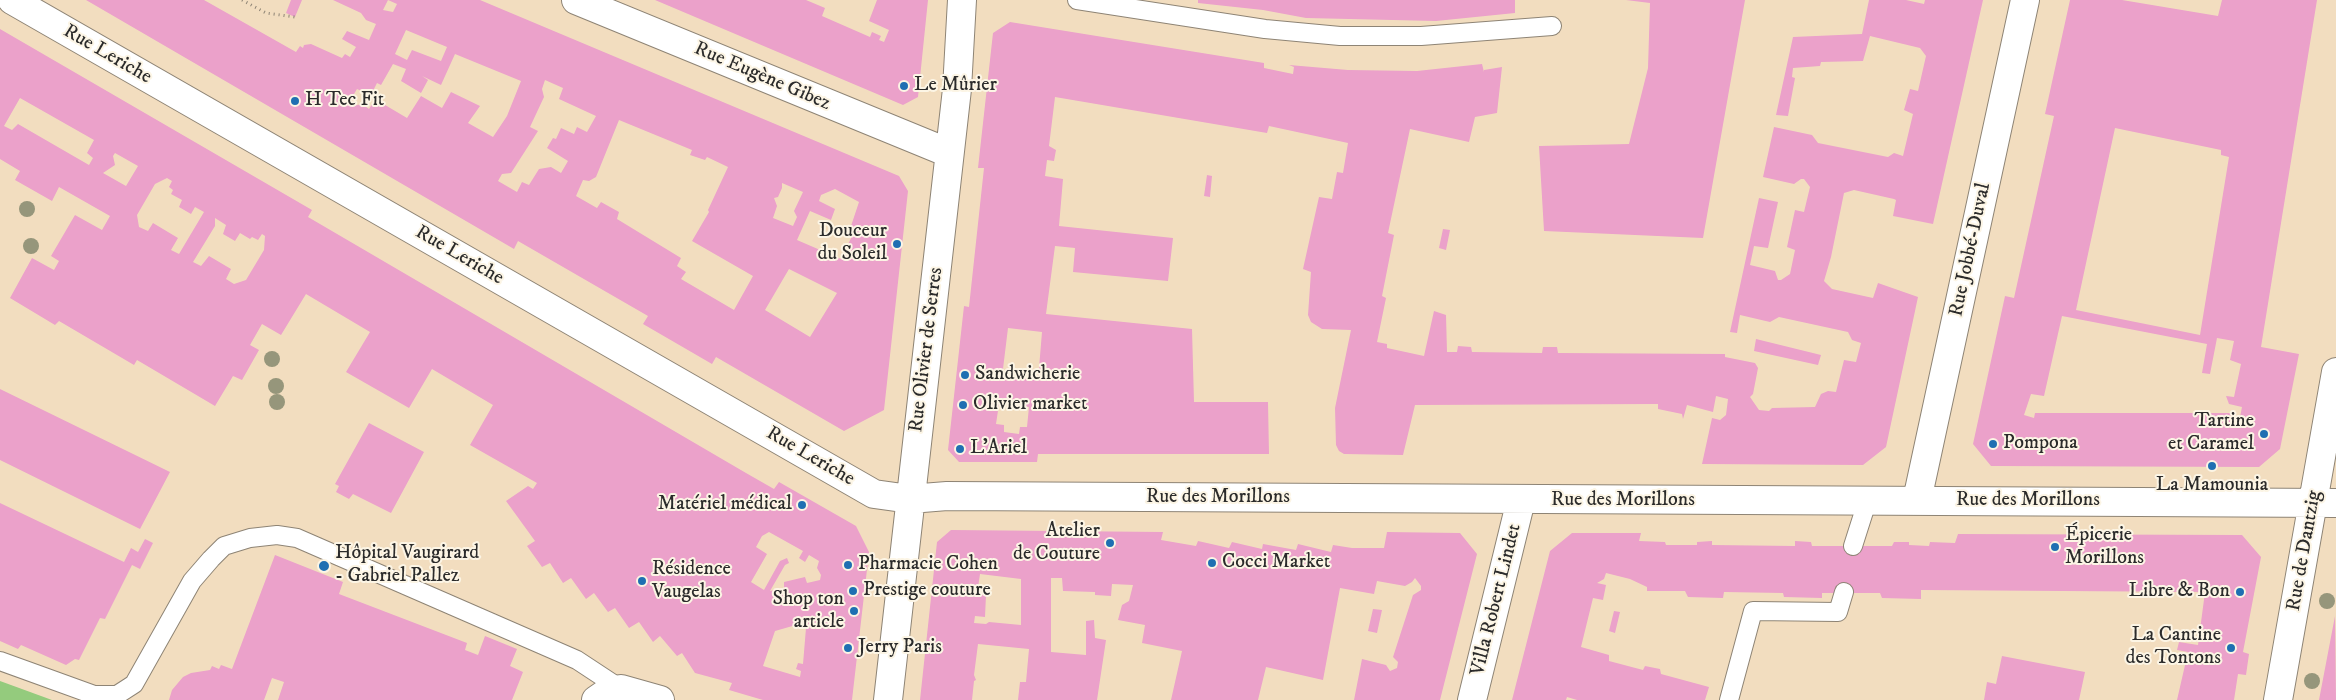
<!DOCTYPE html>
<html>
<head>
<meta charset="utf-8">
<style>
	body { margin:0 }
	canvas { display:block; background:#f2ddbf }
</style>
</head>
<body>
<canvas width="2336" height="700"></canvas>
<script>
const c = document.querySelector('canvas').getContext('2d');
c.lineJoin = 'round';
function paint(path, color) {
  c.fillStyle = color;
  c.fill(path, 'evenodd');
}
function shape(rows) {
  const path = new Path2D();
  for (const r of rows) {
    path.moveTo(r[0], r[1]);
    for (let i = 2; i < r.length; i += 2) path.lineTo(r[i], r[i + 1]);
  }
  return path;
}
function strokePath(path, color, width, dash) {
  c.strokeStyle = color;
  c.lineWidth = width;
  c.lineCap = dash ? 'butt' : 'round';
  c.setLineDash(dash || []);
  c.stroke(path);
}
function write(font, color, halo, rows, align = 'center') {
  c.font = font + ' "IM FELL DW Pica",serif';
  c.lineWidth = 4;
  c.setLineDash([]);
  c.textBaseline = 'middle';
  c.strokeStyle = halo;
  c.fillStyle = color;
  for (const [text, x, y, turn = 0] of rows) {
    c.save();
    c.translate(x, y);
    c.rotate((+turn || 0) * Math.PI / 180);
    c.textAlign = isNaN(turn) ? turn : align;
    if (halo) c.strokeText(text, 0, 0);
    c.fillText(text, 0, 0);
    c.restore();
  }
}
const green = shape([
	[0,681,52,700,0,700]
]);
const building = shape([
	[86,0,204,0,296,52,300,46,303,48,304,45,311,44,342,58,345,54,350,57,356,47,342,39,347,31,369,40,376,24,366,20,361,13,333,0,388,0,383,10,393,12,397,4,388,0,480,0,899,176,908,191,884,410,844,431,716,357,712,364,643,324,648,316,518,241,514,249],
	[406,30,447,47,441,61,412,50,407,60,395,54],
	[455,54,521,81,507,116,493,137,468,123,480,106,451,92,442,108,421,96,407,118,380,102,372,104,369,109,362,104,353,106,351,99,357,89,366,93,373,91,377,83,381,85,393,64,406,69,401,81,421,93,428,80,422,76,441,85],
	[545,80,563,88,559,99,596,116,587,132,577,127,574,134,561,128,556,139,553,138,547,148,568,161,561,173,551,167,539,169,529,185,522,182,517,192,498,181,502,174,511,173,538,131,530,127,544,97,542,89],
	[619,120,692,150,690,155,705,160,707,157,728,167,708,210,709,212,692,241,753,276,734,310,681,279,686,272,677,266,681,258,617,219,619,212,601,202,597,208,576,196,583,180,589,181,596,177],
	[782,183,803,192,794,211,797,217,793,226,773,218,777,206,774,198,778,197,782,188],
	[835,189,859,202,850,229,854,232,841,259,797,240,810,211,831,220,835,209,819,201,821,195],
	[789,269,837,293,810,337,765,310],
	[291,0,302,0,295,17,286,13],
	[655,0,806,0,825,8,822,16,870,37,872,32,881,36,879,40,884,42,889,30,869,21,877,0,928,0,918,97,903,105],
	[1198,0,1515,0,1515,13,1436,21,1306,18,1263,10,1198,3],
	[1626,0,1745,0,1703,238,1544,231,1539,146,1629,144,1648,68,1650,3],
	[1869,0,1906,0,1924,4,1925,0,1983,0,1933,224,1893,216,1896,200,1894,199,1854,190,1844,193,1831,257,1824,281,1832,289,1873,298,1878,283,1918,297,1886,447,1863,465,1702,464,1712,418,1720,420,1726,415,1728,399,1716,396,1713,412,1687,405,1683,419,1682,414,1658,409,1658,404,1415,405,1403,455,1344,454,1339,451,1336,445,1335,408,1351,330,1322,329,1311,322,1308,315,1311,272,1303,269,1319,197,1332,199,1337,172,1343,173,1348,143,1269,126,1267,133,1055,97,1049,146,1056,150,1054,161,1047,160,1045,176,1063,179,1059,226,1173,238,1168,281,1073,272,1075,248,1055,246,1046,314,1192,329,1194,402,1268,402,1269,454,1038,454,1037,462,959,462,948,450,964,306,969,307,984,168,978,168,993,33,1010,22,1264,63,1264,68,1293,74,1294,67,1289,65,1348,70,1417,71,1482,64,1484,72,1484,70,1502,67,1497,113,1475,117,1469,142,1410,129,1388,233,1394,235,1382,296,1386,298,1377,342,1387,344,1387,348,1424,356,1434,311,1446,315,1447,352,1457,352,1458,346,1471,347,1472,352,1542,353,1543,347,1557,347,1558,353,1725,354,1725,357,1755,363,1758,368,1753,394,1750,397,1759,410,1769,411,1772,408,1815,407,1821,394,1828,391,1836,392,1844,360,1856,362,1861,343,1852,340,1848,332,1779,317,1770,322,1740,315,1737,333,1730,332,1759,198,1778,202,1768,248,1754,246,1750,265,1775,271,1778,280,1781,280,1790,274,1795,250,1787,247,1795,210,1804,212,1810,187,1804,179,1801,179,1794,184,1763,177,1774,127,1812,135,1818,143,1888,157,1894,153,1903,156,1913,114,1904,110,1910,89,1918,91,1926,56,1920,48,1870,36,1863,61,1821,62,1820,66,1793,68,1792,77,1795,78,1788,116,1776,115,1793,37,1862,34],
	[1008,328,1042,332,1038,380,1002,377],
	[999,404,1029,407,1027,427,1020,427,1019,434,1004,432,1004,425,996,424],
	[2070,0,2122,0,2218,16,2222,0,2317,0,2261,347,2299,354,2280,449,2259,467,1991,466,1973,444,2005,296,2014,298,2054,116,2045,114],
	[2115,128,2221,150,2221,155,2229,157,2200,335,2076,310],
	[2062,316,2207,344,2202,373,2210,374,2217,338,2234,341,2230,360,2241,364,2234,397,2226,396,2229,404,2242,407,2240,417,2231,417,2231,413,2035,413,2034,418,2024,415,2031,394,2044,396],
	[0,29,312,210,308,217,746,473,774,489,779,482,856,526,869,552,852,700,763,700,729,690,732,683,695,673,682,653,677,656,660,636,653,642,639,622,629,628,615,608,608,612,594,593,586,599,571,578,563,583,550,563,542,567,527,546,535,541,506,501,528,486,533,489,537,483,470,445,493,405,432,369,409,408,346,372,370,332,306,294,281,335,262,324,250,345,259,350,242,380,233,376,215,406,137,360,134,365,59,321,55,325,10,298,32,258,54,270,59,261,51,256,75,215,102,230,110,216,59,187,52,201,15,180,20,171,0,159],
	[20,98,94,140,87,153,93,158,89,165,18,124,12,130,4,126],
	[115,153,138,166,126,186,103,173,115,165,113,156],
	[167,178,172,181,169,187,173,190,171,194,182,200,179,207,191,214,195,207,204,212,179,254,171,250,178,238,153,223,148,231,139,227,137,215,155,184],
	[215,218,226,225,223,234,235,241,240,233,250,239,252,237,258,240,262,234,265,236,264,250,246,280,234,284,226,279,231,269,209,256,201,266,193,262,215,226],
	[769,532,803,551,799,558,805,562,809,555,819,561,817,568,821,575,820,580,807,583,805,577,784,582,784,588,770,591,785,565,789,563,787,558,780,561,764,590,751,582,767,554,756,547,762,536],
	[796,625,804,626,806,628,803,664,798,663,796,669,801,671,800,677,763,666,775,631],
	[1207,175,1212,176,1210,197,1204,196],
	[1443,229,1450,230,1446,250,1439,248],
	[1756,339,1821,355,1818,365,1754,351],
	[0,389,170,472,140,529,0,460],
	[369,423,424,452,391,513,353,494,349,499,336,492,339,486,335,484],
	[0,503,124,562,131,548,138,552,145,539,153,543,140,569,132,565,105,619,100,618,79,660,75,659,66,665,21,645,18,649,0,641],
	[951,530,1163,532,1161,540,1196,546,1198,541,1229,548,1232,542,1262,549,1263,544,1296,550,1298,544,1331,552,1333,545,1352,548,1384,548,1387,532,1460,533,1477,554,1440,700,1354,700,1362,659,1386,665,1390,671,1397,668,1398,662,1393,657,1413,595,1421,590,1421,586,1415,578,1412,582,1405,586,1377,581,1374,594,1340,588,1323,680,1266,667,1258,700,1171,700,1182,651,1142,643,1145,625,1118,620,1122,605,1129,601,1133,585,1112,584,1111,596,1095,595,1095,592,1063,591,1062,578,1051,578,1051,652,1086,655,1086,621,1094,620,1095,638,1106,640,1097,700,1018,700,1020,682,1026,682,1029,649,978,644,974,675,976,680,974,681,972,700,920,700,937,542],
	[980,574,1021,579,1021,625,989,622,986,624,974,623,975,616,985,617,986,595,977,594],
	[1572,533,1641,533,1639,541,1665,542,1666,545,1697,545,1697,542,1712,541,1712,545,1795,546,1795,541,1811,542,1812,546,1892,546,1894,542,1909,542,1909,545,1929,546,1930,542,1955,543,1958,534,2242,535,2261,557,2243,652,2249,654,2246,675,2238,674,2234,700,2177,700,2188,652,2177,650,2179,642,2198,645,2205,592,1921,590,1921,599,1882,598,1880,593,1822,593,1822,598,1784,597,1783,593,1724,592,1723,598,1688,597,1685,591,1647,591,1647,587,1630,579,1606,573,1604,579,1597,583,1606,585,1603,600,1593,598,1581,647,1609,655,1609,661,1643,670,1645,666,1660,669,1661,674,1709,687,1705,700,1577,700,1567,697,1566,700,1512,700,1550,551],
	[275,555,343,582,339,594,467,643,465,650,478,655,485,636,517,649,510,666,523,672,512,700,278,700,284,682,272,678,264,700,169,700,172,690,183,677,191,673,210,670,212,666,219,669,221,665,232,669],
	[1373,609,1382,610,1377,633,1368,631],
	[1614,611,1620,612,1615,633,1609,631],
	[2335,616,2336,700,2319,700],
	[2002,656,2085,672,2079,700,1984,700,1987,682,1996,684]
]);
const path = shape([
	[242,0,266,13,295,17]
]);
const lane = shape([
	[1077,0,1265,29,1340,36,1421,36,1552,26],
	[1853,546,1867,502],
	[0,661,94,695,117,695,134,684,192,581,211,559,224,546,250,538,277,535,297,538,577,660,621,689],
	[1729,700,1753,611,1838,612,1844,592]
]);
const street = shape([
	[12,0,874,494,910,499,947,496,2336,503],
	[576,0,949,153],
	[1917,500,2025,0],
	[596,700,609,691,621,689,660,700],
	[888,700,957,89,962,0],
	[1472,700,1521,500],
	[2278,700,2336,372]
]);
const trees = [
	[27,209],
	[31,246],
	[272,359],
	[276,386],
	[277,402],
	[2327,601],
	[2312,681]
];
const markers = [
	[904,86,5,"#1f6fb2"],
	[295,101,5,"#1f6fb2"],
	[897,244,5,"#1f6fb2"],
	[965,375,5,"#1f6fb2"],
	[963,405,5,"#1f6fb2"],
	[2264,434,5,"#1f6fb2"],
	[1993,444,5,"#1f6fb2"],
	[960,449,5,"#1f6fb2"],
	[2212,466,5,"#1f6fb2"],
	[802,505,5,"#1f6fb2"],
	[1110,543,5,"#1f6fb2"],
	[2055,547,5,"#1f6fb2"],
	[1212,563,5,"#1f6fb2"],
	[848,565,5,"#1f6fb2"],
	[324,566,6,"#1f6fb2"],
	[642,581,5,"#1f6fb2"],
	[853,591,5,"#1f6fb2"],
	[2240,592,5,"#1f6fb2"],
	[854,611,5,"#1f6fb2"],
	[848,648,5,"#1f6fb2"],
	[2231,648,5,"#1f6fb2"]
];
const streetNames = [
	["Rue Leriche",107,55,30],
	["Rue Eugène Gibez",762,77,23],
	["Rue Jobbé-Duval",1971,250,-78],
	["Rue Leriche",459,256,30],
	["Rue Olivier de Serres",927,350,-83],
	["Rue Leriche",810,457,30],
	["Rue des Morillons",1218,498],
	["Rue des Morillons",1623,501],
	["Rue des Morillons",2028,501],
	["Rue de Dantzig",2305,551,-80],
	["Villa Robert Lindet",1497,600,-76]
];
const poiNames = [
	["Le Mûrier",914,86],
	["H Tec Fit",305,101],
	["Douceur",887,232,"right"],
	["du Soleil",887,255,"right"],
	["Sandwicherie",975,375],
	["Olivier market",973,405],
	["Tartine",2254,422,"right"],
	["et Caramel",2254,445,"right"],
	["Pompona",2003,444],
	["L'Ariel",970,449],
	["La Mamounia",2212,486,"center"],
	["Matériel médical",792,505,"right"],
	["Atelier",1100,532,"right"],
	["de Couture",1100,555,"right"],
	["Épicerie",2065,536],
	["Morillons",2065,559],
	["Hôpital Vaugirard",335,554],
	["- Gabriel Pallez",335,577],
	["Cocci Market",1222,563],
	["Pharmacie Cohen",858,565],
	["Résidence",652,570],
	["Vaugelas",652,593],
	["Prestige couture",863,591],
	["Libre & Bon",2230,592,"right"],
	["Shop ton",844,600,"right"],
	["article",844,623,"right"],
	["La Cantine",2221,636,"right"],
	["des Tontons",2221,659,"right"],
	["Jerry Paris",858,648]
];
paint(green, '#94cb7d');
paint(building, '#eba1ca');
strokePath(lane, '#8e8475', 20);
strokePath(street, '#8e8475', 30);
strokePath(path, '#8e8475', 3, [1, 4]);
strokePath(lane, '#fff', 18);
strokePath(street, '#fff', 28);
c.fillStyle = '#96967b';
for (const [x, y] of trees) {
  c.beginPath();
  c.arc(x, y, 8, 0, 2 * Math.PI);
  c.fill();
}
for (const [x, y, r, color] of markers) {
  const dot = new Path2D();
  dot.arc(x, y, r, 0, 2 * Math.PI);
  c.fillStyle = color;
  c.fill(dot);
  strokePath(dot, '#fcf5e5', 2);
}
write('20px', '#2b2b2b', '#fcf5e5', streetNames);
write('20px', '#2b2b2b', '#fcf5e5', poiNames, 'left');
</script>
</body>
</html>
